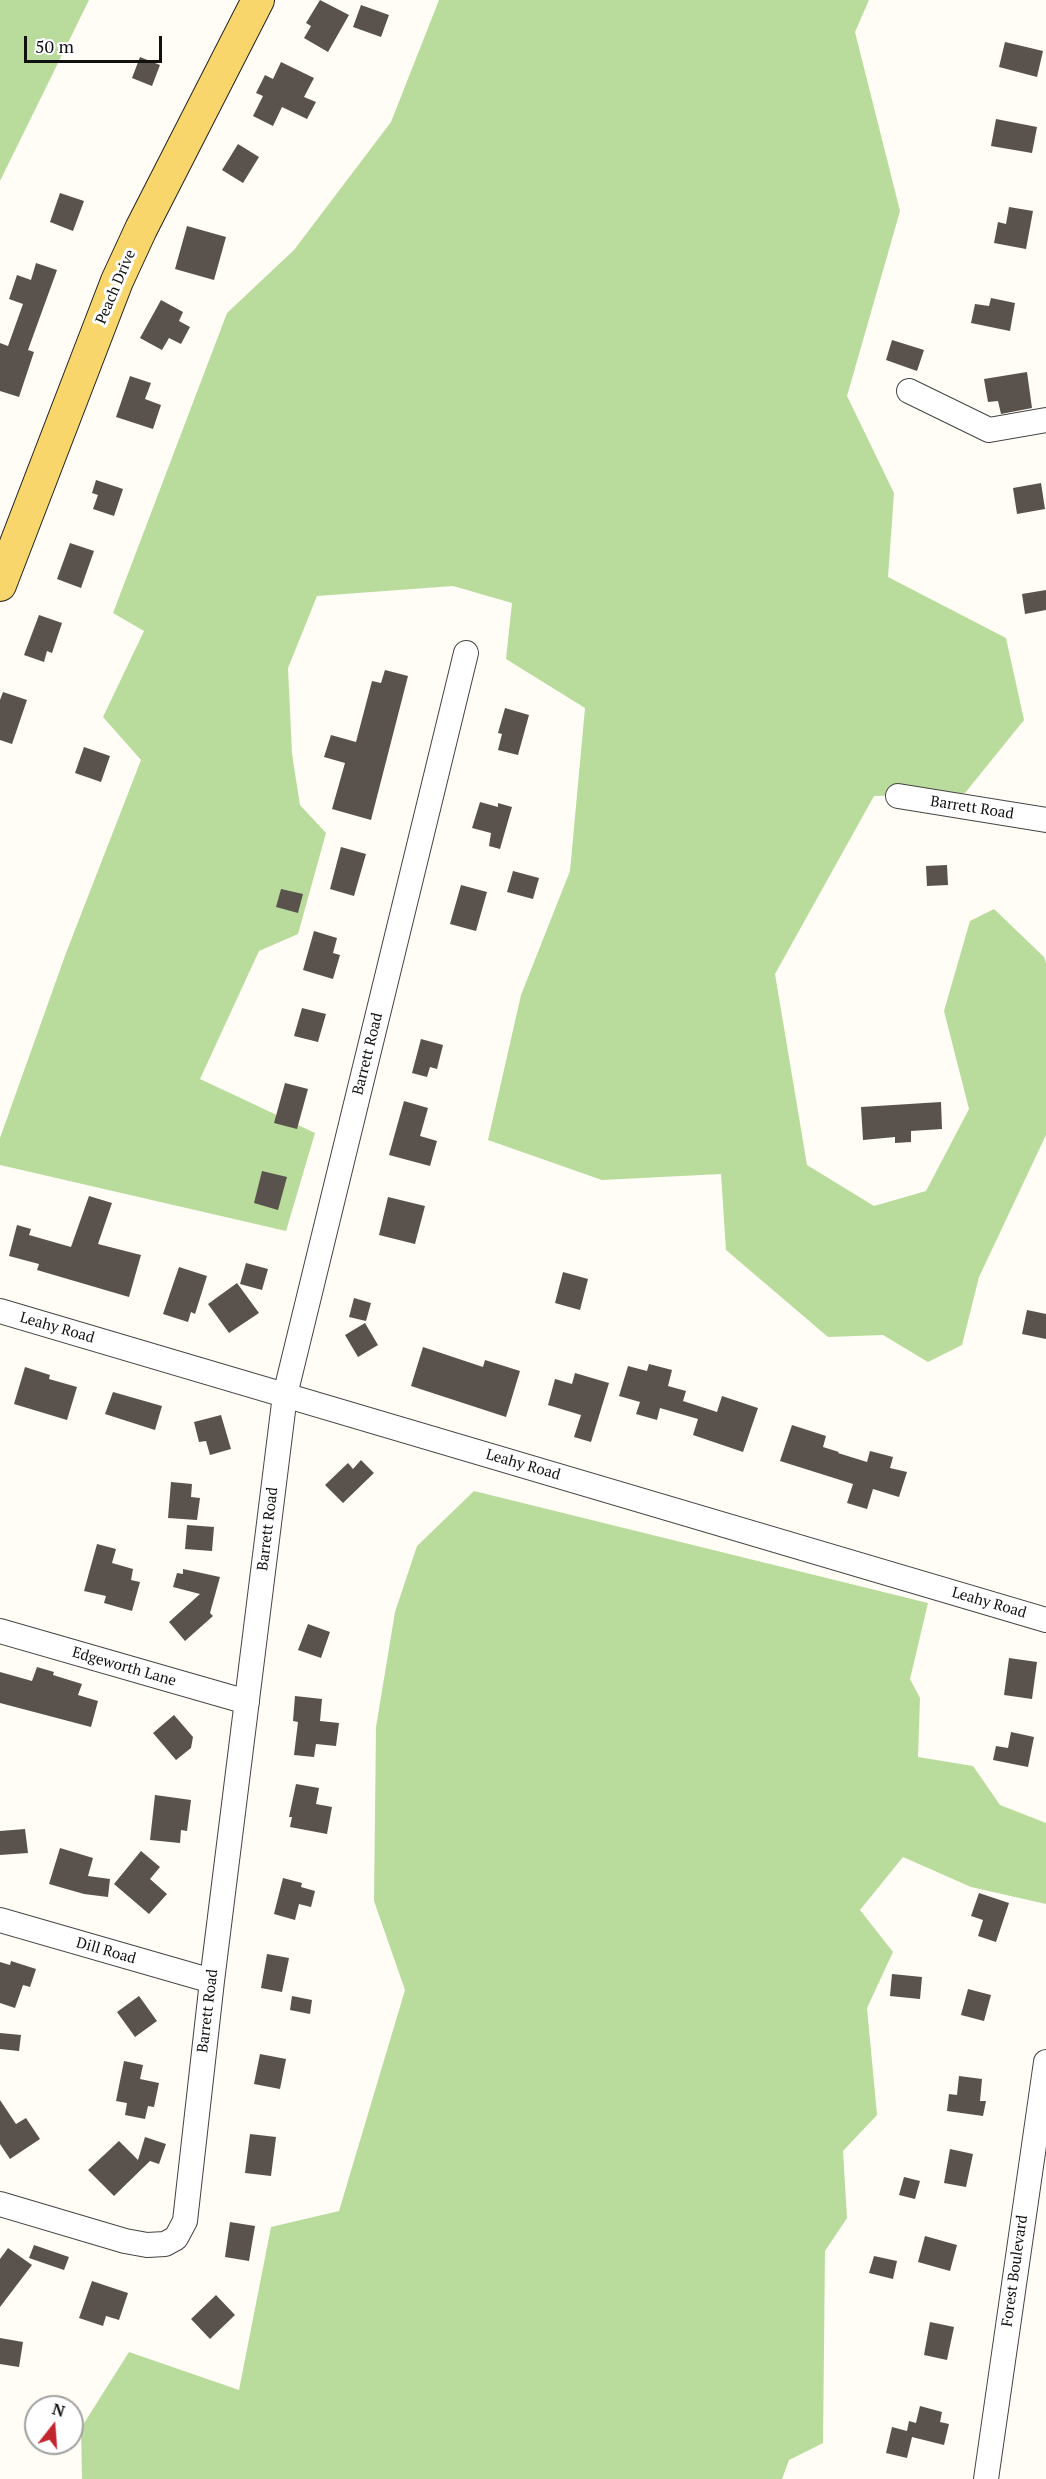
<!DOCTYPE html>
<html>
<head>
<meta charset="utf-8">
<style>
	body { margin:0 }
	#map { position:relative; width:1046px; height:2479px; overflow:hidden; background:#fffdf5; font-family:"PT Serif",serif }
	canvas { display:block }
	.north { position:absolute; left:24px; top:2395px; width:60px; height:60px; box-sizing:border-box; background:#fff; border:2px solid #a0a0a0; border-radius:50%; rotate:17deg; font-size:16px; font-weight:700; line-height:24px; text-align:center; color:#111 }
	.north::after { content:''; display:block; margin:auto; width:21px; height:27px; background:#c4262e; clip-path:polygon(50% 0,100% 100%,50% 72%,0 100%) }
	.scale { position:absolute; left:24px; top:36px; width:138px; height:27px; box-sizing:border-box; border:3px solid #111; border-top:0; padding-left:8px; font-size:18px; line-height:21px; white-space:nowrap; color:#111; -webkit-text-stroke:4px #fff; paint-order:stroke }
</style>
</head>
<body>
<div id="map">
<canvas width="1046" height="2479"></canvas>
<div class="north">N</div>
<div class="scale">50 m</div>
</div>
<script>
const c = document.querySelector('canvas').getContext('2d');
c.lineJoin = 'round';
function paint(path, color) {
  c.fillStyle = color;
  c.fill(path, 'evenodd');
}
function shape(rows) {
  const path = new Path2D();
  for (const r of rows) {
    path.moveTo(r[0], r[1]);
    for (let i = 2; i < r.length; i += 2) path.lineTo(r[i], r[i + 1]);
  }
  return path;
}
function strokePath(path, color, width, dash) {
  c.strokeStyle = color;
  c.lineWidth = width;
  c.lineCap = dash ? 'butt' : 'round';
  c.setLineDash(dash || []);
  c.stroke(path);
}
function write(font, color, halo, rows, align = 'center') {
  c.font = font + ' "PT Serif",serif';
  c.lineWidth = 6;
  c.setLineDash([]);
  c.textBaseline = 'middle';
  c.strokeStyle = halo;
  c.fillStyle = color;
  for (const [text, x, y, turn = 0] of rows) {
    c.save();
    c.translate(x, y);
    c.rotate((+turn || 0) * Math.PI / 180);
    c.textAlign = isNaN(turn) ? turn : align;
    if (halo) c.strokeText(text, 0, 0);
    c.fillText(text, 0, 0);
    c.restore();
  }
}
const forest = shape([
	[0,0,89,0,0,181],
	[439,0,869,0,855,32,900,211,847,396,894,493,888,577,1006,638,1024,720,965,793,874,796,775,974,807,1165,874,1206,926,1191,969,1109,944,1011,970,921,994,909,1044,957,1046,963,1046,1135,979,1277,962,1345,928,1362,883,1335,828,1337,726,1250,721,1174,602,1180,488,1140,521,995,570,871,585,708,506,659,512,603,453,586,317,596,288,668,292,754,300,805,326,833,298,934,259,951,200,1079,315,1133,286,1231,0,1165,0,1138,66,953,141,760,103,717,144,631,113,613,227,313,294,250,391,122],
	[474,1491,928,1603,910,1679,920,1698,918,1757,973,1766,1000,1805,1046,1823,1046,1904,971,1887,903,1857,860,1910,893,1952,867,2008,877,2115,843,2151,847,2218,825,2251,823,2443,789,2460,782,2479,82,2479,81,2428,129,2352,239,2390,271,2227,339,2211,405,1990,374,1901,376,1727,395,1612,417,1546]
]);
const building = shape([
	[320,0,349,15,328,52,304,38,311,26,306,23],
	[361,5,389,15,381,37,353,27],
	[1005,42,1043,51,1037,77,999,67],
	[140,57,160,65,152,86,132,78],
	[281,62,314,78,304,97,316,102,307,119,282,107,273,126,253,116,263,96,256,93,265,75,273,79],
	[996,119,1037,127,1032,153,991,146],
	[238,144,259,157,243,183,222,170],
	[60,193,84,201,73,231,50,222],
	[1009,207,1033,211,1026,249,994,243,998,222,1006,224],
	[187,226,226,237,214,280,175,269],
	[36,263,57,270,28,350,34,352,19,397,0,391,0,343,8,346,23,304,9,299,17,275,31,280],
	[991,298,1015,303,1010,331,971,323,975,304,989,306],
	[161,300,183,312,179,321,190,327,181,344,169,338,162,350,140,338],
	[892,340,924,350,917,371,886,360],
	[1027,372,1032,408,1001,414,998,401,988,402,984,379],
	[130,376,151,383,145,399,161,405,153,429,116,417],
	[96,480,123,489,114,516,93,509,98,495,92,493],
	[1041,483,1045,509,1017,514,1013,488],
	[70,543,94,551,81,588,57,579],
	[1046,590,1046,610,1025,614,1022,594],
	[39,615,62,623,52,653,47,651,44,662,24,655],
	[385,670,408,676,371,820,332,809,345,763,324,757,331,735,356,742,372,681,381,683],
	[3,692,27,700,12,744,0,740,0,700],
	[505,708,529,715,518,755,498,750,502,734,498,733],
	[84,747,110,756,101,782,75,773],
	[480,802,498,807,498,803,512,807,500,849,489,846,491,833,472,828],
	[341,847,366,854,354,896,330,889],
	[947,865,948,885,927,886,926,866],
	[513,871,539,878,533,899,507,892],
	[461,885,487,892,476,931,450,924],
	[281,889,303,894,298,913,276,907],
	[314,931,337,938,333,953,340,955,333,979,303,970],
	[302,1008,326,1014,318,1042,294,1036],
	[421,1039,443,1045,437,1069,430,1067,427,1077,412,1073],
	[285,1083,308,1089,297,1129,274,1123],
	[404,1101,428,1108,420,1136,437,1141,430,1166,389,1155],
	[941,1102,942,1129,911,1131,911,1142,895,1143,895,1137,863,1140,861,1107],
	[262,1171,287,1177,278,1210,254,1203],
	[89,1196,112,1203,98,1244,141,1255,129,1297,37,1270,39,1264,9,1256,17,1225,31,1229,29,1235,71,1247],
	[388,1197,425,1206,415,1244,379,1235],
	[246,1263,268,1269,262,1290,240,1284],
	[179,1267,207,1276,195,1314,191,1312,188,1322,163,1314],
	[563,1272,588,1279,580,1310,555,1303],
	[237,1283,259,1313,229,1333,208,1304],
	[354,1298,371,1303,366,1321,349,1317],
	[1027,1310,1046,1314,1046,1339,1022,1334],
	[365,1323,378,1345,358,1357,345,1335],
	[423,1347,483,1367,485,1360,520,1371,506,1417,411,1386],
	[649,1364,672,1370,668,1386,686,1391,683,1401,717,1412,722,1396,758,1408,743,1452,693,1435,698,1419,660,1408,657,1420,636,1414,640,1402,619,1396,628,1366,647,1371],
	[25,1367,50,1375,49,1379,77,1387,67,1420,14,1404],
	[575,1373,609,1383,591,1442,574,1437,581,1415,548,1405,555,1379,572,1384],
	[113,1392,162,1406,155,1430,105,1414],
	[221,1415,231,1449,210,1455,206,1441,199,1442,194,1422],
	[792,1425,826,1436,823,1447,839,1452,838,1453,867,1462,870,1451,893,1457,890,1468,907,1472,899,1497,873,1489,867,1509,847,1503,853,1484,780,1461],
	[361,1460,374,1473,343,1503,325,1485,348,1463,353,1469],
	[171,1482,192,1484,191,1497,200,1498,197,1520,168,1518],
	[187,1525,214,1527,212,1551,185,1549],
	[97,1544,116,1549,112,1563,133,1569,131,1580,140,1582,132,1611,104,1603,106,1596,84,1591],
	[183,1569,220,1577,210,1613,213,1616,185,1641,169,1622,200,1594,173,1587,177,1573,183,1574],
	[308,1624,330,1632,321,1658,298,1650],
	[1009,1658,1037,1662,1032,1699,1004,1695],
	[37,1667,54,1672,53,1675,82,1684,78,1695,98,1701,91,1727,0,1703,0,1672,32,1681],
	[295,1696,322,1699,320,1721,339,1723,336,1746,316,1744,314,1757,294,1755,298,1722,293,1721],
	[174,1715,193,1737,191,1748,176,1760,153,1733],
	[1011,1732,1034,1737,1028,1767,993,1760,996,1746,1008,1748],
	[296,1784,319,1788,316,1804,332,1807,327,1834,290,1827,292,1817,289,1817],
	[155,1795,191,1800,187,1831,181,1830,180,1843,150,1840],
	[25,1829,28,1853,0,1855,0,1831],
	[60,1848,93,1858,88,1876,110,1879,108,1897,84,1894,49,1884],
	[141,1851,160,1867,150,1879,167,1894,149,1914,114,1884],
	[283,1878,302,1883,301,1887,315,1891,311,1907,299,1904,295,1920,274,1914],
	[979,1893,1009,1903,996,1942,978,1936,983,1920,971,1916],
	[267,1954,289,1958,282,1992,261,1988],
	[11,1961,36,1969,30,1987,23,1985,15,2008,0,2003,0,1962,10,1965],
	[892,1974,922,1977,920,1999,890,1996],
	[968,1989,991,1995,984,2021,961,2015],
	[139,1996,157,2021,135,2037,117,2012],
	[292,1996,312,2000,310,2014,290,2010],
	[0,2033,21,2035,19,2051,0,2049],
	[260,2054,286,2059,280,2089,254,2084],
	[124,2061,143,2065,140,2079,159,2083,154,2107,148,2106,145,2119,125,2115,127,2103,116,2101],
	[959,2076,982,2079,980,2101,986,2101,983,2116,947,2111,949,2094,957,2095],
	[0,2100,16,2124,26,2118,40,2139,10,2159,0,2144],
	[250,2134,276,2137,271,2176,245,2173],
	[145,2137,166,2144,159,2164,150,2161,114,2196,88,2170,119,2141,138,2160],
	[950,2149,973,2154,966,2187,944,2183],
	[904,2177,920,2181,915,2199,899,2195],
	[230,2222,255,2226,249,2261,225,2257],
	[925,2236,957,2245,950,2271,918,2262],
	[34,2245,69,2257,64,2270,29,2258],
	[8,2248,32,2265,0,2307,0,2259],
	[874,2256,897,2261,893,2279,869,2273],
	[92,2281,128,2293,119,2320,106,2316,103,2326,79,2318],
	[216,2295,235,2315,210,2339,191,2319],
	[930,2322,954,2327,947,2360,924,2355],
	[0,2338,23,2342,19,2367,0,2364],
	[920,2406,942,2412,940,2422,949,2424,944,2445,912,2437,907,2458,886,2453,892,2427,907,2431,909,2421,916,2423]
]);
const minor = shape([
	[909,391,989,430,1046,420],
	[898,796,1046,820],
	[0,1311,1046,1620],
	[0,1631,247,1702],
	[0,1920,212,1981],
	[0,2204,125,2241,147,2245,165,2244,176,2238,185,2221,212,1981,285,1395,466,653],
	[986,2479,1046,2062]
]);
const major = shape([
	[0,585,117,281,141,229,258,0]
]);
const streetNames = [
	["Peach Drive",116,287,-67],
	["Barrett Road",972,808,9],
	["Barrett Road",368,1054,-76],
	["Leahy Road",57,1328,16],
	["Leahy Road",523,1465,16],
	["Barrett Road",268,1529,-83],
	["Leahy Road",989,1603,16],
	["Edgeworth Lane",124,1667,16],
	["Dill Road",106,1951,16],
	["Barrett Road",208,2011,-83],
	["Forest Boulevard",1015,2271,-82]
];
paint(forest, '#b9dc9c');
paint(building, '#5a524d');
strokePath(minor, '#444', 26);
strokePath(major, '#222', 34);
strokePath(minor, '#fff', 24);
strokePath(major, '#f9d66b', 32);
write('15px', '#111', '#fff', streetNames);
</script>
</body>
</html>
